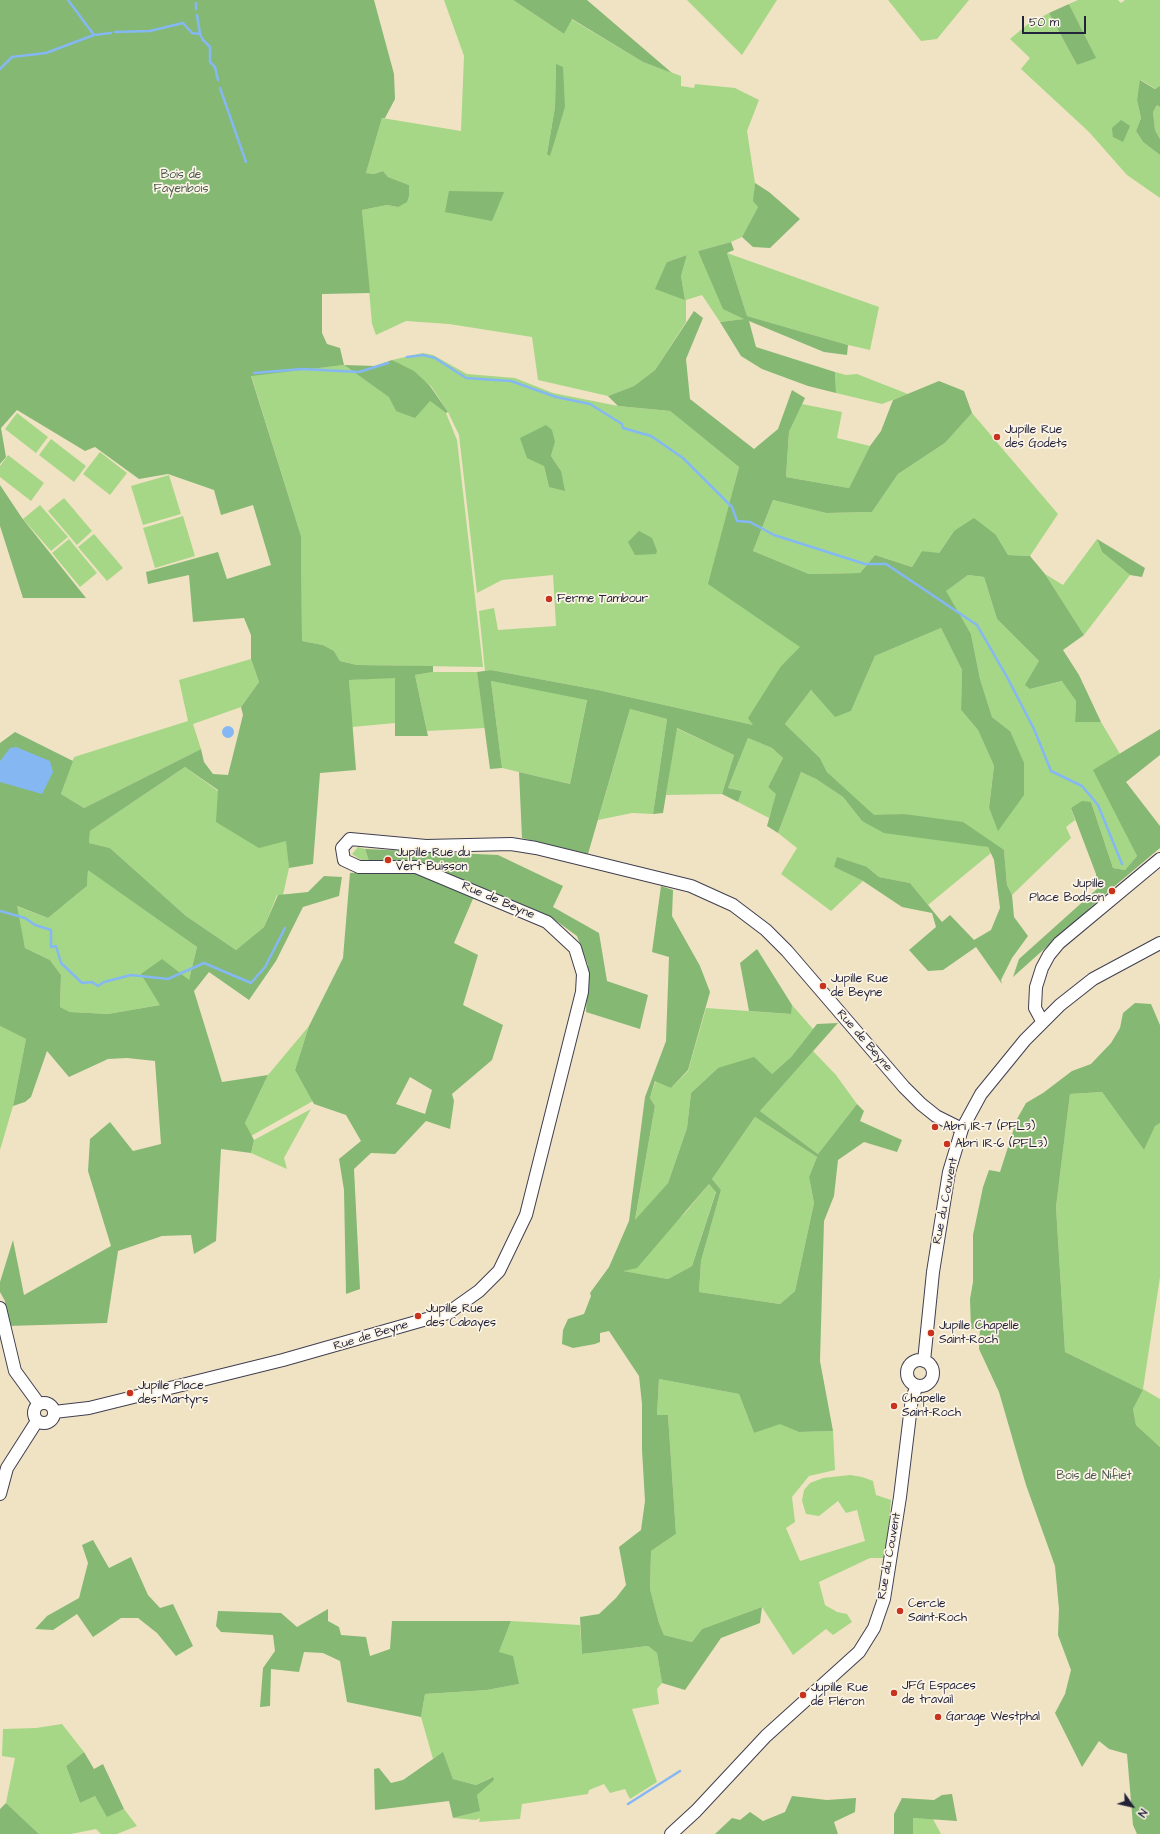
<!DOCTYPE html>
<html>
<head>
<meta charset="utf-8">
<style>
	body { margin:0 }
	#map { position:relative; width:1160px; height:1834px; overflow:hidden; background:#f0e3c4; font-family:"Architects Daughter",sans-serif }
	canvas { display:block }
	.north { position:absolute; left:1112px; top:1786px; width:40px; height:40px; -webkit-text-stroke:3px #fcf5e5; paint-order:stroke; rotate:124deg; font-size:11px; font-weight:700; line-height:16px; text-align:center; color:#22223b }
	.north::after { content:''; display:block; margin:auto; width:14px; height:18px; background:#22223b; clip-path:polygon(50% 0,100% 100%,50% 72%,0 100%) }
	.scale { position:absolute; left:1022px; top:16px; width:64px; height:18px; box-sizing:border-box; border:2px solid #22223b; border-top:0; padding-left:5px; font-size:12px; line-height:14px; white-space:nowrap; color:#22223b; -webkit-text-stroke:3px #fcf5e5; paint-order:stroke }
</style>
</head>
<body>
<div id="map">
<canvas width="1160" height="1834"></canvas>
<div class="north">N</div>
<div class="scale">50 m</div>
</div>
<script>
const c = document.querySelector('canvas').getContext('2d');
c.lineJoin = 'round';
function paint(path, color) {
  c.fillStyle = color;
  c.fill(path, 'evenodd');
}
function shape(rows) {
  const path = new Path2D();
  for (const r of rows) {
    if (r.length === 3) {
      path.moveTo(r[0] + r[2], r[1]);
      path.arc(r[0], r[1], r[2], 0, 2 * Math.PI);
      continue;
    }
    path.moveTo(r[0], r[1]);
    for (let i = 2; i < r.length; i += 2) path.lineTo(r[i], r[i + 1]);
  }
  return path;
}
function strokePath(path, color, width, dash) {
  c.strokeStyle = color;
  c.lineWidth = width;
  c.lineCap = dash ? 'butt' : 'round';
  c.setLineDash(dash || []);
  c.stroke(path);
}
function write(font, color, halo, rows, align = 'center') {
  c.font = font + ' "Architects Daughter",sans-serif';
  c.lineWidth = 3.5;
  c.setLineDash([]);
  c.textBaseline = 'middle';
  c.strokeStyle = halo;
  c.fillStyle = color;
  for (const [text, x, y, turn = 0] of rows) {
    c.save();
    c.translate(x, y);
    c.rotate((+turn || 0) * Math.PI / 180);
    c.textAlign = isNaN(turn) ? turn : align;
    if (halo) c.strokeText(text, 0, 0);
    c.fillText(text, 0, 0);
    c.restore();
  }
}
const green = shape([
	[444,0,513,0,564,34,571,19,643,62,681,76,681,86,694,88,695,84,735,88,759,100,747,131,755,183,754,201,758,207,742,237,731,242,698,251,745,319,720,322,702,295,686,300,686,322,655,370,634,386,608,396,538,380,532,337,449,324,406,321,376,335,372,324,362,210,387,205,398,207,409,185,388,177,383,171,374,174,366,173,382,118,461,131,464,56],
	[556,64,565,107,547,154,555,107],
	[687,255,681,276,685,300,667,262],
	[687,0,777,0,742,55],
	[888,0,969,0,937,39,921,41],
	[1078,0,1118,0,1121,3,1125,0,1160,0,1160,86,1156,89,1141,80,1137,100,1141,118,1136,131,1143,142,1160,155,1160,198,1127,175,1089,132,1021,69,1030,58,1010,39,1028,24,1049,13,1077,65,1095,57,1069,4],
	[1157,105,1160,107,1160,139,1155,130,1153,112],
	[727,253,879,307,870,350,848,345,747,316],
	[423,353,433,355,467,374,515,378,553,393,618,406,670,411,739,467,709,584,801,647,781,666,753,725,598,690,491,670,485,671,479,611,494,608,498,630,556,626,553,575,502,580,477,593,459,435,448,412,431,386,392,360],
	[555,442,551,456,561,471,549,487,544,466],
	[344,365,390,397,396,411,430,401,446,413,457,440,483,667,357,665,340,661,334,651,323,645,302,641,301,536,251,375],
	[835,372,846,375,857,374,908,394,882,404,836,393],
	[802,404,842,412,837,438,870,446,849,488,786,477,789,432],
	[17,413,48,437,36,453,5,429],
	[972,413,1058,514,1030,556,1008,555,996,535,954,531,938,554,922,551,912,567,875,555,860,573,809,574,753,551,773,500,826,513,872,512,898,474,945,443],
	[51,439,86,466,74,482,39,455],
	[100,452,127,473,110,495,83,474],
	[8,455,44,483,31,501,0,477,0,466],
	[169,475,181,514,143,525,131,486],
	[64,498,92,531,77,545,48,511],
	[40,505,68,537,51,551,23,519],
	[183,516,195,556,155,568,143,528],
	[94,534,123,568,107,581,78,547],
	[69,539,97,573,80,587,52,553],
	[1097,539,1102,552,1130,575,1084,635,1045,574,1063,585],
	[968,575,984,577,997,619,1039,661,1030,689,1063,681,1076,701,1075,721,1101,722,1120,754,1094,770,1137,856,1125,870,1113,868,1091,802,1071,808,1075,820,1066,827,1071,838,1012,895,1007,885,1004,850,904,814,874,816,827,772,820,758,785,724,811,690,835,716,851,711,875,656,941,628,962,670,961,710,978,730,994,766,989,808,998,830,1010,731,992,717,980,679,971,634,945,591],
	[251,659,259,682,241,707,193,724,201,749,84,808,61,794,74,757,188,721,179,680],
	[433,672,477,672,485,728,427,731,415,675],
	[395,677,395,723,352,727,349,680],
	[491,681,587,699,570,784,502,768],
	[630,709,667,719,653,814,632,813,598,820],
	[676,728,734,755,722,794,666,795],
	[748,738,772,748,783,758,768,787,777,794,769,818,738,802,742,791,728,788],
	[185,767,287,841,289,868,283,895,277,895,264,927,236,950,186,916,110,848,89,843,90,831],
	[801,772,816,779,843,797,862,821,988,847,991,853,928,905,910,883,879,877,867,867,834,867,863,881,831,911,781,874,797,848,778,833],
	[358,847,365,849,369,861,361,860,352,854],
	[88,869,197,947,189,980,160,1005,108,1014,70,1012,60,1007,61,975,50,960,25,948,16,906,48,918,87,886],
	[792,1005,813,1029,791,1057,772,1074,718,1068,691,1093,687,1128,668,1183,635,1221,655,1106,650,1098,656,1080,671,1088,688,1071,706,1008,790,1014],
	[0,1026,26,1039,13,1106,0,1150],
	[309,1026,295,1070,313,1101,251,1136,245,1123,268,1075],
	[813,1051,836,1075,857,1104,818,1154,760,1111],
	[1102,1092,1144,1150,1155,1125,1160,1123,1160,1277,1143,1389,1160,1399,1160,1447,1136,1425,1133,1409,1143,1390,1065,1352,1056,1207,1070,1094],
	[311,1109,284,1158,287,1169,251,1153,254,1140],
	[755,1117,817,1157,809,1177,814,1203,795,1291,780,1304,699,1292,701,1261,721,1190,712,1179],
	[709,1184,716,1191,692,1266,668,1279,622,1271,685,1213],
	[659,1379,739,1394,754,1433,780,1423,799,1432,833,1431,835,1470,809,1476,792,1497,795,1522,786,1528,800,1561,865,1541,857,1510,846,1513,838,1501,819,1516,806,1514,802,1501,804,1490,810,1483,823,1478,850,1475,862,1477,873,1481,876,1495,891,1500,886,1558,870,1558,819,1582,825,1605,837,1612,847,1614,852,1622,833,1635,826,1629,793,1655,762,1607,702,1629,692,1642,664,1635,659,1623,650,1589,651,1551,676,1534,668,1415,657,1415],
	[511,1621,580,1625,582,1654,648,1646,657,1653,662,1683,657,1689,659,1704,632,1709,657,1782,630,1799,625,1789,610,1793,604,1784,589,1790,588,1794,522,1804,520,1819,479,1822,480,1818,476,1820,453,1818,479,1811,477,1795,492,1777,476,1785,453,1779,443,1753,433,1759,421,1717,425,1694,487,1690,519,1684,499,1652],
	[62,1724,84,1752,66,1766,80,1803,95,1796,107,1816,124,1809,137,1826,117,1834,101,1834,96,1829,71,1834,39,1834,6,1803,15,1758,2,1756,3,1729,36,1728],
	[912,1818,933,1819,941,1834,913,1834]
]);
const forest = shape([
	[0,0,374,0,394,74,395,99,385,118,382,118,366,173,374,174,383,171,388,177,409,185,409,196,407,202,398,207,387,205,362,210,370,293,322,294,322,333,327,344,340,348,344,365,375,366,392,360,414,371,430,386,448,412,446,413,430,401,415,418,396,411,389,397,344,365,251,376,301,536,302,641,323,645,334,651,340,661,357,665,433,666,433,672,415,675,428,736,395,736,395,678,349,680,356,770,320,773,313,864,289,868,286,841,259,848,216,822,218,790,185,767,90,831,89,843,110,848,186,916,236,950,264,927,278,895,308,892,324,876,342,877,339,896,303,907,276,961,249,1000,209,972,194,991,222,1082,268,1075,245,1123,254,1140,251,1153,221,1149,216,1241,194,1254,191,1235,162,1236,118,1251,107,1323,8,1326,5,1301,0,1292,0,1282,13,1240,24,1295,111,1246,88,1171,90,1139,110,1122,133,1151,161,1144,155,1061,127,1058,108,1059,69,1077,47,1051,31,1097,25,1102,13,1106,26,1039,0,1026,0,743,15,732,73,761,61,794,84,808,201,749,204,762,213,774,228,775,243,715,241,707,259,682,251,659,251,635,244,618,193,622,189,575,148,584,146,572,218,552,227,579,271,565,253,505,221,515,214,490,168,474,139,479,95,447,85,451,17,410,1,428,6,457,0,464],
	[88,870,197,947,189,980,162,959,141,974,160,1005,108,1014,70,1012,60,1007,61,975,50,960,25,948,17,906,48,918,87,886],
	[513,0,587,0,672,73,643,62,572,19,564,34],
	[1069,4,1096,58,1077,65,1049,13],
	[556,64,563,67,565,107,550,156,547,154,555,107],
	[1140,80,1155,89,1160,86,1160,107,1157,105,1153,112,1155,130,1160,139,1160,155,1143,142,1136,131,1141,118,1137,100],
	[1121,120,1130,126,1123,142,1113,137,1112,128],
	[755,183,769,192,800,219,770,248,753,247,742,237,758,207,753,201],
	[449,191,504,192,492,221,445,212],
	[731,242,734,250,727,253,747,316,848,345,847,355,824,352,749,321,756,347,835,372,836,393,808,386,762,369,741,356,720,322,744,319,723,309,698,251],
	[687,255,681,276,685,300,655,289,667,262],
	[694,311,703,318,686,359,690,399,754,449,778,429,792,390,805,398,789,432,786,477,849,488,870,446,881,431,893,400,939,381,964,391,972,413,945,443,898,474,872,512,826,513,773,500,753,551,809,574,860,573,875,555,912,567,922,551,939,553,954,531,974,518,996,535,1008,555,1030,556,1045,574,1084,635,1063,650,1079,675,1101,722,1075,722,1076,701,1062,681,1030,689,1025,685,1039,661,997,619,984,577,968,575,946,591,971,634,980,679,992,717,1010,731,1024,763,1024,795,998,831,989,808,994,766,978,730,961,710,962,670,941,628,875,656,851,711,835,717,811,690,785,724,820,758,827,772,874,815,904,814,963,822,1004,850,1007,885,1012,895,1014,917,1028,936,1012,958,1001,980,1002,984,976,947,943,970,928,971,909,950,936,927,932,913,902,907,863,881,834,867,837,857,867,867,879,877,910,883,942,922,950,915,974,940,991,930,1000,908,994,860,988,847,884,833,862,821,843,797,816,779,801,772,778,833,767,826,776,794,768,787,783,758,772,748,748,738,728,788,742,791,738,802,722,794,734,755,677,728,663,813,653,814,667,719,630,709,588,854,522,838,519,772,570,784,587,700,491,681,502,768,490,769,477,672,491,670,598,690,753,725,748,718,781,666,800,647,708,584,739,467,670,411,618,406,608,396,634,386,655,370],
	[546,425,552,430,555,442,551,456,561,471,565,491,549,487,544,466,527,458,520,438],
	[0,485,22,518,86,598,23,598,0,526],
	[639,531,652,538,657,551,656,554,635,555,628,542],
	[1097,539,1145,568,1142,577,1130,575,1102,552],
	[1160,729,1160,755,1126,782,1160,826,1160,848,1110,890,1013,977,1019,959,1097,889,1096,874,1071,808,1082,801,1091,802,1113,868,1125,870,1137,856,1093,770],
	[365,849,498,855,563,886,553,907,599,933,607,981,648,995,640,1029,586,1012,588,965,577,936,551,917,444,873,411,863,369,861],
	[414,869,475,894,454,943,478,955,463,1005,503,1025,492,1060,452,1094,454,1101,450,1129,426,1121,395,1154,371,1153,354,1169,360,1289,346,1294,344,1190,339,1159,361,1141,346,1115,314,1104,295,1070,309,1026,343,958,350,873],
	[410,1077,432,1090,425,1114,396,1104],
	[661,886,673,890,672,916,700,966,710,992,688,1070,671,1088,655,1081,650,1098,655,1106,635,1220,668,1183,687,1128,691,1093,718,1068,754,1057,772,1074,791,1057,817,1024,838,1023,760,1111,818,1154,857,1104,864,1111,860,1121,902,1140,897,1152,864,1142,838,1160,834,1196,824,1221,820,1361,833,1431,799,1432,780,1424,754,1433,739,1394,659,1379,657,1415,668,1415,676,1534,651,1551,650,1589,659,1623,664,1635,692,1642,702,1629,762,1607,760,1623,721,1638,685,1690,662,1683,657,1653,648,1646,582,1654,580,1617,599,1614,616,1598,626,1585,619,1547,641,1530,645,1501,642,1450,642,1404,639,1376,609,1331,600,1333,600,1342,595,1344,573,1348,562,1344,563,1330,568,1319,584,1314,591,1296,590,1293,609,1267,629,1221,645,1097,666,1041,669,957,652,952],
	[755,1117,817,1157,809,1177,814,1203,795,1291,780,1304,699,1292,701,1261,721,1190,712,1179],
	[709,1184,716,1192,692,1266,668,1279,623,1271,637,1268],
	[757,949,792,1005,791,1014,749,1011,740,963],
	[1135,1003,1151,1004,1160,1025,1160,1123,1155,1126,1144,1150,1102,1092,1070,1094,1056,1207,1065,1352,1143,1390,1133,1409,1136,1425,1160,1447,1160,1834,1137,1834,1133,1825,1127,1754,1109,1749,1099,1741,1082,1767,1055,1713,1065,1694,1071,1670,1058,1635,1059,1609,1055,1566,1026,1485,999,1392,979,1349,980,1328,971,1329,970,1299,973,1282,973,1235,983,1187,989,1170,1000,1172,1017,1119,1026,1103,1043,1093,1072,1071,1091,1064,1111,1043,1120,1028,1123,1013],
	[93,1540,109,1568,131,1557,148,1595,160,1608,173,1604,193,1646,176,1656,157,1633,138,1618,121,1618,93,1637,77,1614,53,1630,35,1629,47,1616,79,1598,88,1563,82,1545],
	[328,1609,328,1621,339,1627,341,1635,366,1637,370,1656,390,1649,392,1621,511,1621,499,1652,513,1656,519,1684,487,1690,425,1694,421,1717,347,1702,340,1661,323,1653,304,1652,299,1672,271,1669,270,1706,260,1707,263,1668,275,1651,273,1635,221,1632,216,1626,218,1611,281,1613,297,1627],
	[84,1752,94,1769,103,1764,124,1809,107,1817,95,1796,80,1803,66,1766],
	[443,1752,453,1779,476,1785,493,1777,494,1780,477,1795,480,1811,453,1818,449,1801,375,1810,374,1769,379,1768,391,1783,403,1780],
	[952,1794,957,1821,913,1818,913,1834,894,1834,894,1814,902,1798,934,1800,942,1795],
	[792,1796,827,1800,856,1798,855,1812,834,1822,838,1834,715,1834,732,1818,740,1820,750,1812,763,1821,785,1812],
	[6,1803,39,1834,0,1834,0,1809]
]);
const water = shape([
	[228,732,6],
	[16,747,50,761,53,772,42,794,0,782,0,761,10,748]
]);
const stream = shape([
	[68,0,94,35],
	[196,3,196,9],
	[197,15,200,34,203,40,210,47,210,62,215,67,218,80],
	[115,32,150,31,183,23,192,33,200,34],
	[0,69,12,57,46,53,94,35,111,33],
	[220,88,246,162],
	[407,357,423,355,435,358,466,378,511,381,556,397,590,404,622,424,623,428,651,436,683,458,732,507,737,521,750,522,774,535,865,564,886,564,977,625,1007,677,1034,729,1051,771,1082,786,1098,805,1122,864],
	[254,373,302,369,359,372,388,363],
	[0,911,25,918,35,925,51,930,51,947,56,946,61,963,82,983,92,982,98,986,104,982,131,975,168,979,204,963,251,983,265,967,285,928],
	[628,1804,680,1771]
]);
const minor = shape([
	[1042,1021,1035,1008,1036,987,1042,968,1049,955,1059,943,1160,859],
	[0,1308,15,1371,39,1404],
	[920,1373,13],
	[924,1361,933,1272,949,1172,962,1129,981,1094,1025,1040,1060,1005,1093,979,1160,943],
	[44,1413,10],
	[54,1412,89,1408,283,1360,448,1313,479,1291,499,1271,526,1215,582,992,583,974,575,948,547,922,416,867,359,867,344,860,342,848,350,839,426,846,511,844,536,848,691,886,733,905,766,930,787,951,904,1087,921,1104,936,1116,962,1129],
	[0,1494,7,1468,37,1421],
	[671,1834,696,1811,766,1736,859,1652,874,1628,884,1599,900,1497,912,1398,917,1386]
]);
const markers = [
	[997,437,4,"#c8321e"],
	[549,599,4,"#c8321e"],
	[388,860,4,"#c8321e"],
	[1112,891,4,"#c8321e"],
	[823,986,4,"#c8321e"],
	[935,1127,4,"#c8321e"],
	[947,1144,4,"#c8321e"],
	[418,1316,4,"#c8321e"],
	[931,1333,4,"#c8321e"],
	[130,1393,4,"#c8321e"],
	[894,1406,4,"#c8321e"],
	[900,1611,4,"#c8321e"],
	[894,1693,4,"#c8321e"],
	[803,1695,4,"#c8321e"],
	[938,1717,4,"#c8321e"]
];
const parkNames = [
	["Bois de",181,175],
	["Fayenbois",181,189],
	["Bois de Nifiet",1094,1476]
];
const poiNames = [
	["Jupille Rue",1005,430],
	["des Godets",1005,444],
	["Ferme Tambour",557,599],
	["Jupille Rue du",396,853],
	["Vert Buisson",396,867],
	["Jupille",1104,884,"right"],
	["Place Bodson",1104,898,"right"],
	["Jupille Rue",831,979],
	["de Beyne",831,993],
	["Abri IR-7 (PFL3)",943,1127],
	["Abri IR-6 (PFL3)",955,1144],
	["Jupille Rue",426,1309],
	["des Cabayes",426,1323],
	["Jupille Chapelle",939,1326],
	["Saint-Roch",939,1340],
	["Jupille Place",138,1386],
	["des Martyrs",138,1400],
	["Chapelle",902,1399],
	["Saint-Roch",902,1413],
	["Cercle",908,1604],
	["Saint-Roch",908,1618],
	["JFG Espaces",902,1686],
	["de travail",902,1700],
	["Jupille Rue",811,1688],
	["de Fléron",811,1702],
	["Garage Westphal",946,1717]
];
const streetNames = [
	["Rue de Beyne",498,901,23],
	["Rue de Beyne",864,1041,49],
	["Rue du Couvent",946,1201,-79],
	["Rue de Beyne",371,1336,-17],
	["Rue du Couvent",890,1556,-80]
];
paint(green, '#a6d786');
paint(forest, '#84b873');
paint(water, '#85b8f2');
strokePath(stream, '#85b8f2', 2.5);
strokePath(minor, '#413f50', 14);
strokePath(minor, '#fff', 12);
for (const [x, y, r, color] of markers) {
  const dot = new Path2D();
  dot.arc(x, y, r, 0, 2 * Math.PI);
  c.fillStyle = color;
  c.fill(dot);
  strokePath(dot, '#fcf5e5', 1.5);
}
write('12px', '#4a5852', '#fcf5e5', parkNames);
write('12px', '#22223b', '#fcf5e5', poiNames, 'left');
write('12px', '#22223b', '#fcf5e5', streetNames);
</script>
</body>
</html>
